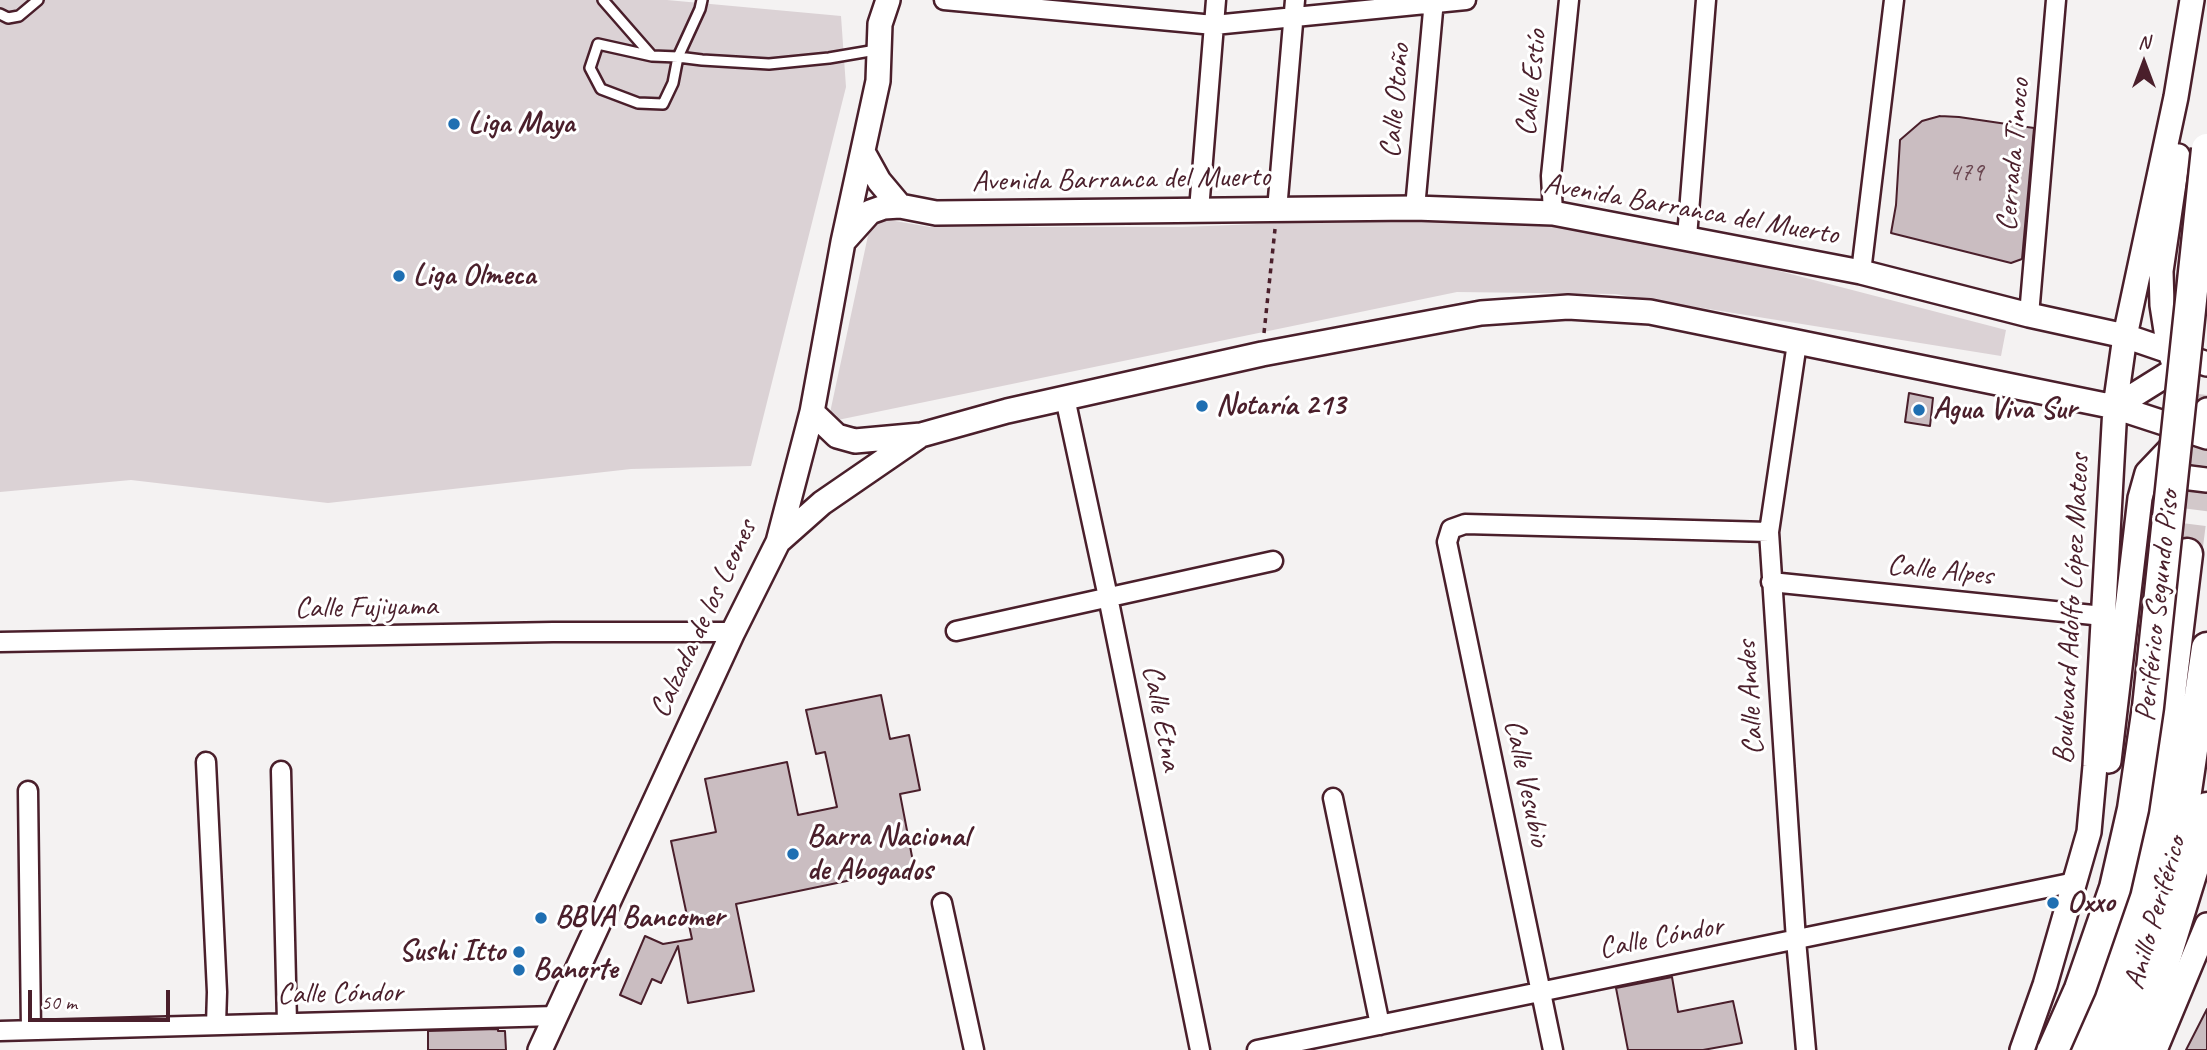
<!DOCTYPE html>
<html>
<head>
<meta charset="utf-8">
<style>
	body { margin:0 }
	#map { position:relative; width:2207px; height:1050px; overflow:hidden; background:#f4f2f2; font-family:Caveat,sans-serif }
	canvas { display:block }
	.north { position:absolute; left:2109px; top:28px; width:70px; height:70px; -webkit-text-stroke:5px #fff; paint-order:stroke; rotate:0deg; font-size:19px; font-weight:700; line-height:28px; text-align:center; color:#4a1f2b }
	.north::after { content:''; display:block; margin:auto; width:24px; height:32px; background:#4a1f2b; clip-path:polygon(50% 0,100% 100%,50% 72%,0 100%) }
	.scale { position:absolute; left:28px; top:990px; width:142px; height:32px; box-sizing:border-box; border:4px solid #4a1f2b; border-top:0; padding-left:9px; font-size:21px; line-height:24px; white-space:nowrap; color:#4a1f2b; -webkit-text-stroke:5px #fff; paint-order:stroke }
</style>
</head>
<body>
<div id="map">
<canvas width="2207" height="1050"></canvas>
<div class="north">N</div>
<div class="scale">50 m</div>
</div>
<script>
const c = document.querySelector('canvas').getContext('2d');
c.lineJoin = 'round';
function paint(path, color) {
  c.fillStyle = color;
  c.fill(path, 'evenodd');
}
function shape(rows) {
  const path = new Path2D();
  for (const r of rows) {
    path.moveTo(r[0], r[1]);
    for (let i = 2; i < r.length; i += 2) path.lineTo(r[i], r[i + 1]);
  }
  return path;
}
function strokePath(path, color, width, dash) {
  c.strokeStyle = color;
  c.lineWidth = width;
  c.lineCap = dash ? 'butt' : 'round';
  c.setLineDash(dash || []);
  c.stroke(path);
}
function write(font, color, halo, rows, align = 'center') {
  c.font = font + ' Caveat,sans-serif';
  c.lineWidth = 6;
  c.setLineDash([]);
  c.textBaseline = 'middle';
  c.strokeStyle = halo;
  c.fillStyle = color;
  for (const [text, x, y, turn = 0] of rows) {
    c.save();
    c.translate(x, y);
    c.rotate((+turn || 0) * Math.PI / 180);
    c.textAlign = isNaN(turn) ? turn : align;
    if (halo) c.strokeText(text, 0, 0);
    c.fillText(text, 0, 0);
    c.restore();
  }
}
const green = shape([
	[0,0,667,0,841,16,846,87,751,466,631,469,328,503,131,480,0,492],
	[872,217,930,227,1182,227,1409,218,1522,221,1683,246,2006,330,2001,356,1615,294,1457,292,828,422]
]);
const building = shape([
	[1940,116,1959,117,2034,128,2022,259,2011,263,1891,233,1896,205,1900,140,1922,121,1940,116],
	[1909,393,1933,398,1930,426,1905,422,1909,393],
	[881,695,890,739,909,735,920,790,900,794,914,867,736,904,754,991,688,1003,678,946,661,983,652,979,641,1004,620,995,645,936,663,944,692,939,671,841,716,832,705,779,787,762,798,815,837,807,825,752,816,754,806,710,881,695],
	[1672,977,1678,1012,1733,1001,1742,1043,1703,1050,1628,1050,1616,988,1672,977],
	[2207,1009,2207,1050,2186,1050,2207,1009],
	[498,1029,498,1031,505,1031,506,1050,428,1050,428,1031,498,1029]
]);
const highwayTunnel = shape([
	[2187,554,2207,395]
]);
const path = shape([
	[1264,333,1275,229]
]);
const lane = shape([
	[603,0,652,56],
	[702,0,700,9,678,57,673,83,663,104,638,103,601,89,590,68,598,44,652,56,678,57,702,60,769,64,829,58,876,50],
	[0,14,8,18,19,16,38,0]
]);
const street = shape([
	[944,0,1214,25,1466,0],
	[1415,208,1434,0],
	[1199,210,1216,0],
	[1277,210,1295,0],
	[1553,213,1551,176,1569,0],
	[1687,237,1706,0],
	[1861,272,1894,0],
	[2029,315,2056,0],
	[1797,343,1769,532,1796,940,1806,1050],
	[1065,398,1108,597,1200,1050],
	[1771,582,2103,616],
	[956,631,1273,561],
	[0,642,553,632,733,632],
	[206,762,217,992,216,1025],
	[281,771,287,1023],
	[28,791,31,1030],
	[1333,798,1380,1025],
	[942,903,974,1050],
	[0,1031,556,1016],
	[1257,1050,2075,882],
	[1553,1050,1447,542,1451,529,1465,524,1769,532]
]);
const secondary = shape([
	[863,152,879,181,900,206],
	[843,242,870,212,884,207,900,206,936,213,1415,208,1553,213,1861,272,2029,315,2125,336,2207,364],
	[2173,361,2169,350,2162,305,2161,271,2178,156],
	[2115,407,2192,359],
	[812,412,837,436,855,441,921,435,1007,411,1262,354,1481,313,1568,307,1650,312,2115,407,2207,437],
	[2158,474,2207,480],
	[778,542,822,503,918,437],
	[2109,761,2140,498,2147,473,2207,410],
	[540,1050,733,632,778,542,812,412,843,242,878,81,880,24,888,0],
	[2022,1050,2045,985,2089,832,2095,766,2115,407,2125,336,2176,97,2192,0],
	[2155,1050,2207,925]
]);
const highway = shape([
	[2081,1050,2102,1005,2144,869,2155,816,2187,554],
	[2110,1050,2125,1018,2181,825,2207,648],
	[2134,1050,2143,1030,2204,832,2207,808]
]);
const highwayBridge = shape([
	[2053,1050,2080,989,2115,888,2133,809,2148,707,2207,149]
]);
const markers = [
	[454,124,7,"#1f6fb2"],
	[399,276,7,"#1f6fb2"],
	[1202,406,7,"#1f6fb2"],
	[1919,410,7,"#1f6fb2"],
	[793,854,7,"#1f6fb2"],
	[2053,903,7,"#1f6fb2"],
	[541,918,7,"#1f6fb2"],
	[519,952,7,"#1f6fb2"],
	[519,970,7,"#1f6fb2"]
];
const numberNames = [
	["479",1966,173]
];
const streetNames = [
	["Calle Estío",1532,83,-84],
	["Calle Otoño",1396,101,-85],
	["Cerrada Tinoco",2014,155,-85],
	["Avenida Barranca del Muerto",1121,180,-1],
	["Avenida Barranca del Muerto",1691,210,10],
	["Calle Alpes",1940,571,6],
	["Periférico Segundo Piso",2158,606,-84],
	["Calle Fujiyama",366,608,-1],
	["Boulevard Adolfo López Mateos",2072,609,-87],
	["Calzada de los Leones",704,619,-65],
	["Calle Andes",1751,698,-94],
	["Calle Etna",1161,718,79],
	["Calle Vesubio",1526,783,78],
	["Anillo Periférico",2156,913,-74],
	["Calle Cóndor",1661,938,-11],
	["Calle Cóndor",340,994,-1]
];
const poiNames = [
	["Liga Maya",468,124],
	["Liga Olmeca",413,276],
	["Notaría 213",1216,406],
	["Agua Viva Sur",1933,410],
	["Barra Nacional",807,837],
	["de Abogados",807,871],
	["Oxxo",2067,903],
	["BBVA Bancomer",555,918],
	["Sushi Itto",505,952,"right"],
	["Banorte",533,970]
];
paint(green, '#dbd2d5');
paint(building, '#cabdc1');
strokePath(building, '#4a1f2b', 2);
strokePath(highwayTunnel, '#d2c8ca', 30, [30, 15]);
strokePath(lane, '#4a1f2b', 14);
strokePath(street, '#4a1f2b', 23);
strokePath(secondary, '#4a1f2b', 28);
strokePath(highway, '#4a1f2b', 35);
strokePath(path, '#4a1f2b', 3.5, [5, 5]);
strokePath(lane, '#fff', 9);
strokePath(street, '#fff', 18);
strokePath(secondary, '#fff', 23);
strokePath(highway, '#fff', 30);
strokePath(highwayBridge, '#4a1f2b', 35, []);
strokePath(highwayBridge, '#fff', 30);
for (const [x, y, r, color] of markers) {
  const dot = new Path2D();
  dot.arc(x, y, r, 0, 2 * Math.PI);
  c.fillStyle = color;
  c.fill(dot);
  strokePath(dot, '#fff', 2.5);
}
write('26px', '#6a4650', null, numberNames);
write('30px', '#4a1f2b', '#fff', streetNames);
write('bold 30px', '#4a1f2b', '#fff', poiNames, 'left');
</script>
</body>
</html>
